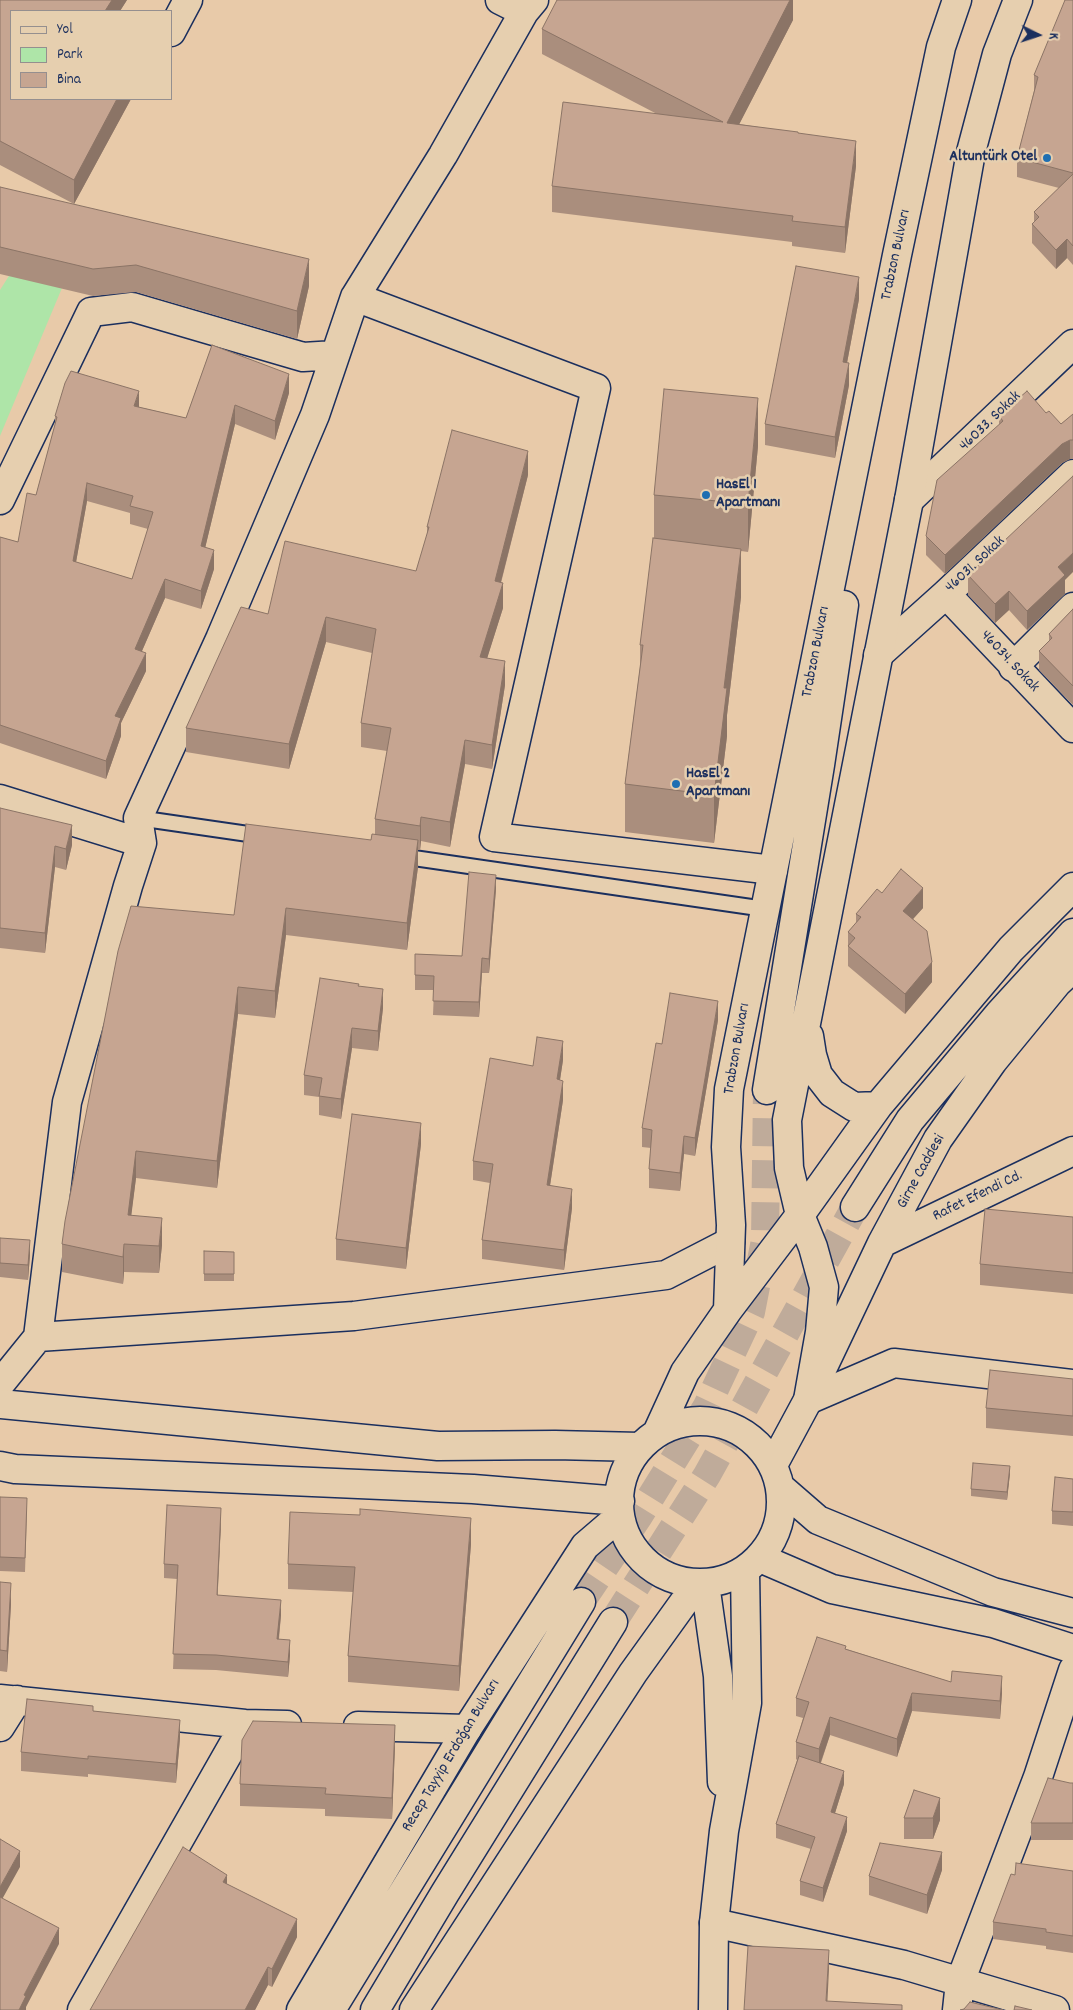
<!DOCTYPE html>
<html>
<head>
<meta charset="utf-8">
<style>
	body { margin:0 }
	#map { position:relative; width:1073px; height:2010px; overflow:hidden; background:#e8caa9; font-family:Dekko,sans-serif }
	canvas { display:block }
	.legend { position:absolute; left:10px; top:10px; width:162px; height:90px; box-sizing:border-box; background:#e6cfaf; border:1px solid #958f8f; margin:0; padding:6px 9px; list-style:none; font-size:15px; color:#1b2f5e }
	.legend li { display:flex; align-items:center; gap:10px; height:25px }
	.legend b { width:25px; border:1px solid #958f8f }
	.north { position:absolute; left:1013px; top:10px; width:50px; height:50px; -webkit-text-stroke:4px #e6cfaf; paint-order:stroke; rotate:94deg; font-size:14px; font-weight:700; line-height:20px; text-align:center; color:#1b2f5e }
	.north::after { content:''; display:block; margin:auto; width:18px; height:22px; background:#1b2f5e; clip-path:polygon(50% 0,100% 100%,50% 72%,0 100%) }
</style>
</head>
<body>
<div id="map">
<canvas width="1073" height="2010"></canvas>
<ul class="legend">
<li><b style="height:6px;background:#e6cfaf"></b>Yol</li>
<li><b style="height:14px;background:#aee5a8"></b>Park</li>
<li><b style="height:14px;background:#c6a591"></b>Bina</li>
</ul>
<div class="north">K</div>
</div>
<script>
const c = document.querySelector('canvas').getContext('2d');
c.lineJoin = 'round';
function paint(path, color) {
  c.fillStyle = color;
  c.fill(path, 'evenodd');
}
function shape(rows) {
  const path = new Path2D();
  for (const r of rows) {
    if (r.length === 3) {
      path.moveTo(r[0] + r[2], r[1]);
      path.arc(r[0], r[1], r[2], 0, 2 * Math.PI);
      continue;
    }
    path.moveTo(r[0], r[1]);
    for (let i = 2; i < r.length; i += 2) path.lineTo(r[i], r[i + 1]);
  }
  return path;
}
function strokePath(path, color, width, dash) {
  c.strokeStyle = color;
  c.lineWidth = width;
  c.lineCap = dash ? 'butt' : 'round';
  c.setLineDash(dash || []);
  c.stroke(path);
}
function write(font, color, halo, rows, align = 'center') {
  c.font = font + ' Dekko,sans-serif';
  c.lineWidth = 5;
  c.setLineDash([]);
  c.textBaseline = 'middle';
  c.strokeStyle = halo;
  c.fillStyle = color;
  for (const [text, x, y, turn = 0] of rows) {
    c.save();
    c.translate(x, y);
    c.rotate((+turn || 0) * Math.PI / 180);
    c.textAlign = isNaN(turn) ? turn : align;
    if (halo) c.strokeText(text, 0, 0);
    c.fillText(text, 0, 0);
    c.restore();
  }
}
const green = shape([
	[14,268,67,276,0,436,0,290]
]);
const secondaryTunnel = shape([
	[581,1602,639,1516,707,1406,751,1312,765,1240,767,1090],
	[613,1622,707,1475,855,1207]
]);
const lane = shape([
	[138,818,262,836],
	[400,856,765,909]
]);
const street = shape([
	[500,0,524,12],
	[171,32,188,0],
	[355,297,596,388,494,837,773,870],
	[0,500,91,312,132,307,303,357,335,355],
	[909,500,1073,344],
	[946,594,1073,728],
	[878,655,946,594,1073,474],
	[1013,667,1073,607],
	[0,799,142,843],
	[38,1337,354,1316,666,1275,730,1242],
	[0,1384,38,1337,67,1102,128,886,142,843,138,818,220,639,315,415,355,297,443,155,524,12,534,0],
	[808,1400,894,1363,1073,1384],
	[0,1699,245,1724,287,1725],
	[358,1726,467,1729],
	[0,1727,17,1700],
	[714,1923,904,1965,1055,2010],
	[82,2010,245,1724],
	[957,2010,960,1982,1038,1777,1073,1670]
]);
const secondary = shape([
	[809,1036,812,1055,818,1075,832,1093,854,1107,878,1106],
	[767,1090,820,765,844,605],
	[855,1207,910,1120,999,1014,1073,933],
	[882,1243,1073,1151],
	[728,1310,800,1215,878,1106,1011,949,1073,887],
	[823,1367,882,1243,938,1139,993,1061,1057,983,1073,968],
	[0,1404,438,1446,555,1445,640,1447],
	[700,1502,81],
	[657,1433,685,1372,728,1310,731,1225,726,1147,729,1089,897,255,941,47,957,0],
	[773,1465,808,1400,820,1332,824,1287,813,1247,800,1215,789,1168,787,1120,909,500,971,152,997,54,1018,0],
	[0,1466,15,1469,473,1489,620,1501],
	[780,1487,818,1520,993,1592,1073,1613],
	[760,1558,832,1589,993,1623,1073,1649],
	[705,1584,718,1676,722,1782],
	[301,2010,467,1729,585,1546,620,1516],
	[331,2010,581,1602],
	[375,2010,445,1893,613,1622],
	[414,2010,633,1673,697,1584],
	[713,2010,714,1923,724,1831,747,1703,745,1570]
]);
const wall = shape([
	[0,0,127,0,120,11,11,99,131,99,74,204,0,165],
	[793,0,793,20,739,124,798,133,856,166,845,253,792,246,792,242,552,212,552,186,657,114,542,54,542,29],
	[1073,0,1073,265,1067,258,1056,269,1032,243,1032,224,1034,222,1034,212,1059,188,1017,177,1017,158,1034,91,1034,75],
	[0,187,309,286,297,339,136,292,93,296,0,274],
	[859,299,847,363,849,385,835,458,765,445,765,424],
	[212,345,289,393,275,440,235,424,205,548,214,569,201,609,165,598,142,651,146,671,121,723,121,736,106,779,0,743,0,537,18,542,36,495,55,425,55,416,139,407,186,418],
	[87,501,130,513,130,524,148,529,132,579,76,562],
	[1046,413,1061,424,1073,414,1073,459,1070,459,1062,463,945,574,926,555,926,536,999,425,999,416],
	[758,446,748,552,741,551,741,597,727,715,727,736,714,843,625,832,625,784,640,667,640,645,654,538,654,495],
	[528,475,501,583,503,608,487,658,505,685,492,769,465,764,450,847,421,841,420,850,418,850,418,867,407,950,286,935,275,1018,238,1014,217,1188,136,1178,131,1215,162,1245,159,1273,124,1272,123,1284,62,1272,62,1244,234,915,371,840,375,834,375,819,387,751,361,747,361,723,372,653,326,642,289,769,186,752,186,728,268,614,416,571,427,536,427,527],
	[968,575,1065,580,1065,594,1027,630,1009,610,995,623,968,595],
	[1073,609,1073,705,1039,670,1039,651,1049,641,1049,634],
	[0,808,72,845,66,870,55,867,45,953,0,948],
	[496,889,489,973,482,973,479,1017,433,1015,434,990,415,990,415,954,462,956],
	[882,893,923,908,913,919,932,982,905,1014,848,966,848,932,856,923,856,914],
	[359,986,383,1008,378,1051,352,1048,341,1119,319,1115,319,1097,304,1095,304,1075],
	[718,1020,695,1156,684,1154,680,1191,649,1188,649,1169,651,1148,642,1147,642,1128,662,1044],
	[563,1060,560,1080,563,1100,550,1186,572,1208,564,1270,482,1259,482,1240,490,1183,473,1180,473,1161,533,1066],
	[421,1144,406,1269,336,1260,336,1239],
	[1073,1217,1073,1294,980,1285,980,1264],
	[0,1238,30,1255,28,1280,0,1277],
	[204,1251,234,1252,234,1281,204,1281],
	[1073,1379,1073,1436,986,1428,986,1408],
	[1010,1473,1007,1500,971,1496,971,1489],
	[1073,1479,1073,1526,1052,1524,1052,1511],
	[0,1497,27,1512,25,1572,0,1571],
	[360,1515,471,1544,459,1691,348,1682,348,1656,353,1592,288,1589,288,1564],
	[221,1523,217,1595,281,1615,279,1639,290,1655,288,1677,216,1670,173,1669,177,1579,164,1578,164,1564],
	[0,1582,11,1604,7,1672,0,1671],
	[846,1649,951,1682,1002,1693,1000,1719,912,1711,897,1757,830,1735,821,1763,844,1784,835,1813,847,1831,823,1902,800,1895,800,1881,811,1849,776,1838,776,1824,797,1760,796,1759,796,1742,803,1718,796,1716,796,1698],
	[93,1711,180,1738,176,1783,88,1774,88,1777,21,1771,21,1752],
	[395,1746,392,1819,325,1816,325,1809,240,1806,240,1784],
	[1070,1783,1073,1783,1073,1840,1031,1840,1031,1823],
	[914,1790,940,1820,933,1839,904,1839,904,1818],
	[942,1870,927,1914,869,1895,869,1876],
	[1073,1871,1073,1953,1046,1949,1046,1946,993,1939,993,1922,1015,1875],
	[227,1884,297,1937,272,1987,268,1985,255,2010,90,2010]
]);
const shadedWall = shape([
	[112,0,127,0,120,11,105,11],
	[790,0,793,0,793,20,727,148,727,123],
	[117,99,131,99,74,204,74,180],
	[856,141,856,166,845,253,845,227],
	[1067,239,1067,258,1056,269,1056,250],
	[309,259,309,286,297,339,297,311],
	[859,277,859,299,843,384,843,362],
	[849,363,849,385,835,458,835,437],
	[289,374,289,393,275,440,275,421],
	[139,391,139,409,134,406],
	[758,398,758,446,748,552,748,504],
	[235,405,235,424,201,565,201,546],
	[1070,440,1070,459,1062,463,945,574,945,555,1062,444],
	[528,451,528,475,495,605,495,581],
	[87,483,87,501,73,579,73,561],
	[741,549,741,597,727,715,727,736,714,843,714,795,724,688],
	[214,550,214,569,201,609,201,591],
	[1073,553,1073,572,1065,580,1065,594,1027,630,1027,611,1058,567],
	[165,579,165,598,135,667,135,649],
	[503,583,503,608,480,681,480,657],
	[1009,591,1009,610,995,623,995,604],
	[326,617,326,642,289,769,289,744],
	[146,653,146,671,121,723,121,736,106,779,106,761,115,716],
	[505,661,505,685,492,769,492,745],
	[465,740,465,764,450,847,450,822],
	[421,817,421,841,420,850,420,826],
	[72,825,72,845,66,870,66,849],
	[418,840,418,867,407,950,407,923],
	[55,846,55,867,45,953,45,933],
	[496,875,496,889,489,973,489,959],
	[923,888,923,908,903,930,903,911],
	[286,908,286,935,275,1018,275,991],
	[482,958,482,973,479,1017,479,1002],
	[932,962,932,982,905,1014,905,994],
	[238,987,238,1014,217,1188,217,1161],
	[383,989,383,1008,378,1051,378,1031],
	[718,1001,718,1020,695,1156,695,1138],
	[352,1028,352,1048,341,1119,341,1099],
	[563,1041,563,1060,557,1099,557,1079],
	[563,1081,563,1100,547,1205,547,1185],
	[421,1123,421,1144,406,1269,406,1248],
	[684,1136,684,1154,680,1191,680,1173],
	[136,1151,136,1178,128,1242,128,1215],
	[572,1189,572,1208,564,1270,564,1250],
	[162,1218,162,1245,159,1273,159,1246],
	[30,1240,30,1255,28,1280,28,1265],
	[124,1244,124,1272,123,1284,123,1257],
	[1010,1466,1010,1473,1007,1500,1007,1492],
	[221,1508,221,1523,217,1609,217,1595],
	[471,1518,471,1544,459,1691,459,1666],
	[11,1583,11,1604,7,1672,7,1651],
	[281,1600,281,1615,277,1654,277,1639],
	[290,1640,290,1655,288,1677,288,1662],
	[1002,1676,1002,1693,1000,1719,1000,1701],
	[912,1693,912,1711,897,1757,897,1739],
	[830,1717,830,1735,819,1767,819,1749],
	[180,1720,180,1738,176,1783,176,1764],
	[395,1725,395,1746,392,1819,392,1798],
	[844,1771,844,1784,831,1826,831,1812],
	[940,1798,940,1820,933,1839,933,1818],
	[847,1817,847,1831,823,1902,823,1888],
	[20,1851,20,1867,0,1903,0,1887],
	[942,1852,942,1870,927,1914,927,1895],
	[227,1875,227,1893,223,1882],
	[297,1919,297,1937,272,1987,272,1969],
	[59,1928,59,1944,26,2007,26,2010,19,2010,24,1995],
	[829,1950,829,1969,827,2010,826,2001],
	[268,1967,268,1985,255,2010,245,2010]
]);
const building = shape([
	[0,0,112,0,105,11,11,11,11,99,117,99,74,180,0,141,0,0],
	[557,0,790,0,727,123,798,132,798,133,856,141,845,227,792,221,793,216,552,186,563,102,723,122,542,29,557,0],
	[1065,0,1073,0,1073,173,1017,158,1038,77,1034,75,1065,0],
	[1073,174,1073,246,1067,239,1056,250,1032,224,1039,217,1034,212,1073,174],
	[0,187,309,259,297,311,136,265,93,269,0,247,0,187],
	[796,266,859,277,843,362,849,363,835,437,765,424,796,266],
	[212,345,289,374,275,421,235,405,201,546,214,550,201,591,165,579,135,649,146,653,115,716,121,718,106,761,0,725,0,537,18,542,27,493,36,495,57,417,55,416,65,383,71,371,139,391,134,406,186,418,212,345],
	[87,483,133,496,130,506,153,512,132,579,73,561,87,483],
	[664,389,758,398,748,504,654,495,664,389],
	[1027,391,1046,413,1049,411,1061,424,1073,414,1073,440,1070,440,1062,444,945,555,926,536,937,480,1003,421,999,416,1027,391],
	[452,430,528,451,495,581,503,583,480,657,505,661,492,745,465,740,450,822,421,817,420,826,375,819,391,728,361,723,376,629,326,617,289,744,186,728,241,607,268,614,285,541,416,571,429,527,427,527,452,430],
	[1073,476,1073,553,1058,567,1065,575,1027,611,1009,591,995,604,968,575,1073,476],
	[653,538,741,549,724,688,727,688,714,795,625,784,643,645,640,645,653,538],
	[1073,609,1073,686,1039,651,1052,638,1049,634,1073,609],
	[0,808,72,825,66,849,55,846,45,933,0,928,0,808],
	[246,824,371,840,372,834,418,840,407,923,286,908,275,991,238,987,217,1161,136,1151,128,1215,162,1218,159,1246,124,1244,123,1257,62,1244,65,1221,118,951,131,906,234,915,246,824],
	[901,869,923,888,903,911,927,931,932,962,905,994,848,946,855,938,848,932,861,917,856,914,877,889,882,893,901,869],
	[469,872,496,875,489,959,482,958,479,1002,433,1001,434,976,415,975,415,954,462,956,469,872],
	[320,978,359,984,358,986,383,989,378,1031,352,1028,341,1099,319,1096,322,1078,304,1075,320,978],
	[670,993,718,1001,695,1138,684,1136,680,1173,649,1169,652,1130,642,1128,656,1043,662,1044,670,993],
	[537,1037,563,1041,557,1079,563,1081,547,1185,572,1189,564,1250,482,1240,493,1164,473,1161,490,1058,533,1066,537,1037],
	[352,1114,421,1123,406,1248,336,1239,352,1114],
	[985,1209,1073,1217,1073,1273,980,1264,985,1209],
	[0,1238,30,1240,28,1265,0,1263,0,1238],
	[204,1251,234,1252,234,1274,204,1274,204,1251],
	[990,1370,1073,1379,1073,1416,986,1408,990,1370],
	[973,1463,1010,1466,1007,1492,971,1489,973,1463],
	[1055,1477,1073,1479,1073,1512,1052,1511,1055,1477],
	[0,1497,27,1498,25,1558,0,1557,0,1497],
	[167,1505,221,1508,217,1595,281,1600,277,1639,290,1640,288,1662,216,1655,173,1654,178,1565,164,1564,167,1505],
	[360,1509,471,1518,459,1666,348,1656,355,1567,288,1564,290,1512,360,1515,360,1509],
	[0,1582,11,1583,7,1651,0,1650,0,1582],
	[817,1637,846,1646,845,1649,951,1682,952,1671,1002,1676,1000,1701,912,1693,897,1739,830,1717,819,1749,796,1742,809,1702,796,1698,817,1637],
	[27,1699,93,1706,93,1711,180,1720,176,1764,88,1756,88,1759,21,1752,27,1699],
	[253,1721,395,1725,392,1798,325,1794,326,1788,240,1784,242,1740,253,1721],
	[799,1756,844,1771,831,1812,847,1817,823,1888,800,1881,815,1837,776,1824,799,1756],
	[1048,1778,1070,1783,1073,1783,1073,1823,1031,1823,1048,1778],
	[914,1790,940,1798,933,1818,904,1818,914,1790],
	[0,1839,20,1851,0,1887,0,1839],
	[880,1843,942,1852,927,1895,869,1876,880,1843],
	[183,1847,227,1875,223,1882,297,1919,272,1969,268,1967,245,2010,90,2010,183,1847],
	[1016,1863,1073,1871,1073,1936,1046,1932,1046,1929,993,1922,1011,1874,1015,1875,1016,1863],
	[0,1897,59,1928,24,1995,26,1996,19,2010,0,2010,0,1897],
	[748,1946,829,1950,826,2001,902,2005,902,2010,744,2010,748,1946],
	[970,2002,1003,2010,960,2010,964,2009,970,2002],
	[1015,2006,1032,2010,1014,2010,1015,2006]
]);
const markers = [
	[1047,158,5,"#1f6fb2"],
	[706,495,5,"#1f6fb2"],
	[676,784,5,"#1f6fb2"]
];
const poiNames = [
	["Altuntürk Otel",1037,158,"right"],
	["HasEl 1",716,486],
	["Apartmanı",716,504],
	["HasEl 2",686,775],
	["Apartmanı",686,793]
];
const streetNames = [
	["Trabzon Bulvarı",897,255,-78],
	["46033. Sokak",991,422,-44],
	["46031. Sokak",976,565,-43],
	["Trabzon Bulvarı",817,652,-79],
	["46034. Sokak",1009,662,47],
	["Trabzon Bulvarı",738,1049,-80],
	["Girne Caddesi",922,1172,-61],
	["Rafet Efendi Cd.",978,1197,-26],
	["Recep Tayyip Erdoğan Bulvarı",452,1756,-59]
];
paint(green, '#aee5a8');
strokePath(secondaryTunnel, '#bfab9a', 28, [28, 14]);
strokePath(lane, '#1b2f5e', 18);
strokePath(street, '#1b2f5e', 31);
strokePath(secondary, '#1b2f5e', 31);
strokePath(lane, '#e6cfaf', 14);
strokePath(street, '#e6cfaf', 28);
strokePath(secondary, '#e6cfaf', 28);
paint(wall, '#aa8e7d');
paint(shadedWall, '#8b7466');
paint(building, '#c6a591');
strokePath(building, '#8b7466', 1);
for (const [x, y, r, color] of markers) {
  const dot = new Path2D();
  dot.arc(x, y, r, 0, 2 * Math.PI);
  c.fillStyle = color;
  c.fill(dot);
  strokePath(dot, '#e6cfaf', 2);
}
write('bold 16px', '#1b2f5e', '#e6cfaf', poiNames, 'left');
write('16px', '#1b2f5e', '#e6cfaf', streetNames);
</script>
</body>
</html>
